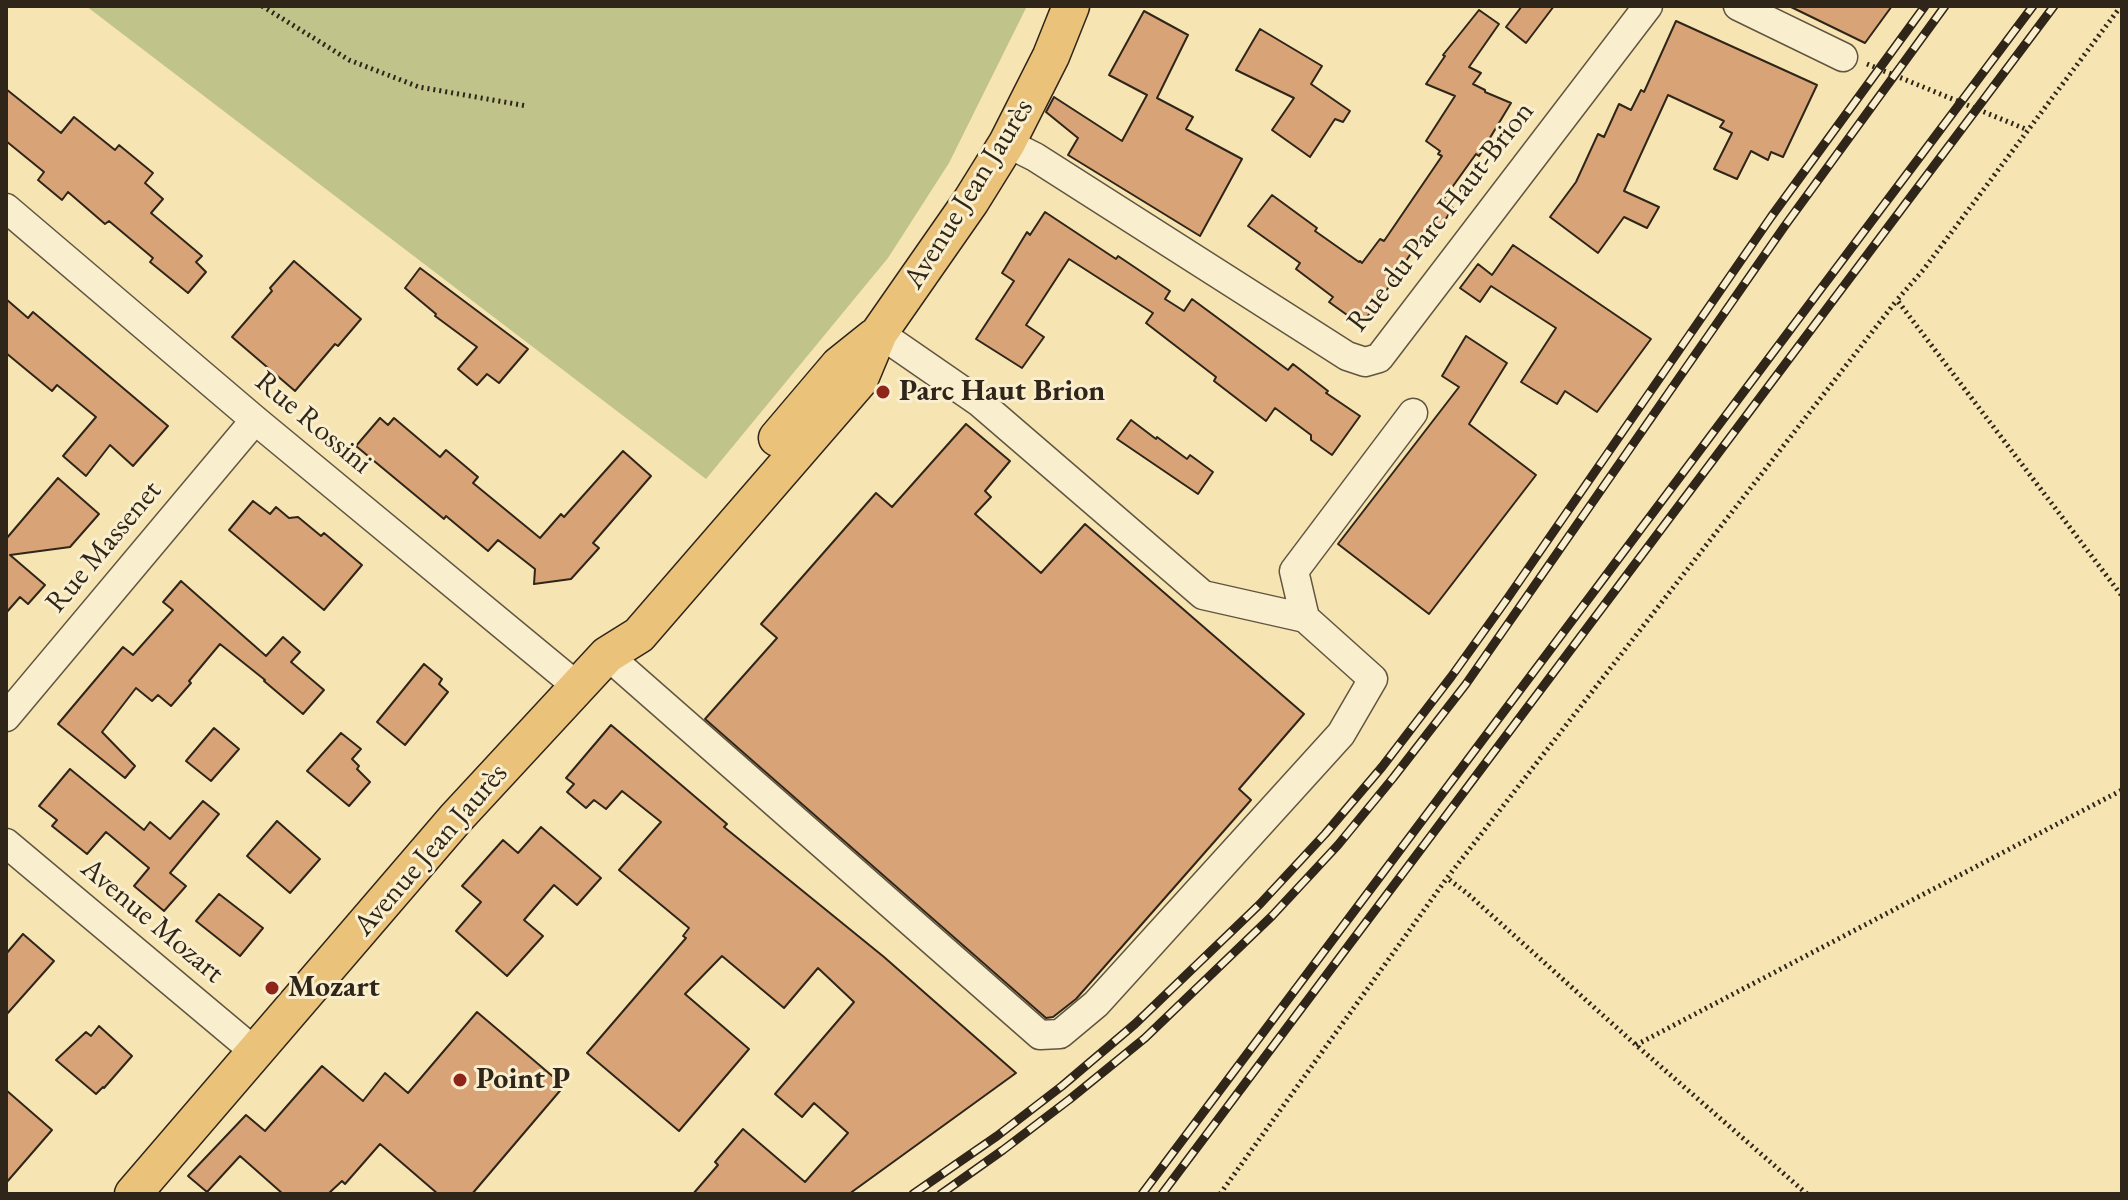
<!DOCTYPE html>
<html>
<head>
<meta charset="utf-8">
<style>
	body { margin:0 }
	#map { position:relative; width:2128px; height:1200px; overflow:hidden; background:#f6e5b3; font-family:"EB Garamond",serif }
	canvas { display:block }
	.frame { position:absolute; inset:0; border:8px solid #2f2519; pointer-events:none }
</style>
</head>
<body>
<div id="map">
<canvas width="2128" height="1200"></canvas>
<div class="frame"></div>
</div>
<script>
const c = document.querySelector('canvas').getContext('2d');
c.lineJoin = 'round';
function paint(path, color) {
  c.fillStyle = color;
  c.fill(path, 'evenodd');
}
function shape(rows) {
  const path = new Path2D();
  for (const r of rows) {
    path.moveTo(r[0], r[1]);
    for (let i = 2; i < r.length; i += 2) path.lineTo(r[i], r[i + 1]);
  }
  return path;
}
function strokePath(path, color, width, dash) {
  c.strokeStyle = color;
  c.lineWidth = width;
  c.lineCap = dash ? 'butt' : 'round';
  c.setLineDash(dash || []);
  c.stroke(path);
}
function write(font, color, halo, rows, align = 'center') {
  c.font = font + ' "EB Garamond",serif';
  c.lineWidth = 6;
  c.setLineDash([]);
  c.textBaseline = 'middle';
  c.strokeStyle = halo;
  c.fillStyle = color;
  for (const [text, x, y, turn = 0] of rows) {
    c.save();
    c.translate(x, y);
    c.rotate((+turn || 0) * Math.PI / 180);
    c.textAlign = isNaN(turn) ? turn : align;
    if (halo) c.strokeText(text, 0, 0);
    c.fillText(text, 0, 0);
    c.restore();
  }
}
const green = shape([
	[86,6,1027,6,949,163,888,258,706,479]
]);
const building = shape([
	[1522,6,1554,6,1526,43,1506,27,1522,6],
	[1789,6,1892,6,1865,43,1789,6],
	[1479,10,1499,24,1469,67,1481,73,1473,84,1485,90,1485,92,1511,103,1479,156,1476,154,1443,200,1453,208,1433,238,1425,232,1391,284,1361,325,1329,302,1333,297,1296,269,1300,263,1248,226,1272,195,1317,228,1315,231,1359,262,1360,261,1362,263,1380,239,1384,241,1442,156,1438,154,1440,151,1426,141,1455,96,1426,84,1445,56,1443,55,1479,10],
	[1144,11,1188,35,1157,98,1193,117,1186,129,1242,159,1200,236,1068,155,1078,138,1046,112,1054,97,1122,141,1147,95,1109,75,1144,11],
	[1676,21,1817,85,1783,157,1771,152,1768,160,1751,151,1737,179,1714,169,1732,133,1720,127,1724,121,1668,95,1624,191,1659,207,1647,228,1624,217,1598,253,1550,217,1576,182,1598,134,1604,137,1619,104,1631,110,1641,90,1644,92,1676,21],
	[1260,29,1322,66,1311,84,1350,111,1343,122,1335,119,1310,157,1272,130,1294,98,1236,70,1260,29],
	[6,89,61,133,74,117,115,150,119,145,153,173,145,183,163,199,151,213,202,256,196,262,206,272,188,293,150,262,153,258,109,221,105,224,68,192,62,200,38,180,44,172,6,141,6,89],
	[1045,212,1116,259,1118,256,1170,291,1165,299,1184,311,1192,299,1288,370,1293,364,1328,391,1326,393,1360,416,1332,455,1311,440,1311,435,1275,408,1266,421,1214,381,1216,377,1146,323,1153,313,1069,259,1026,325,1044,337,1022,368,976,339,1014,281,1002,273,1027,232,1030,235,1045,212],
	[1513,245,1651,339,1597,412,1565,391,1557,404,1521,382,1556,328,1491,286,1480,302,1460,288,1478,264,1492,275,1513,245],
	[294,261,361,319,338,346,335,344,295,391,232,337,272,291,270,288,294,261],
	[420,268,528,349,499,383,487,374,477,385,458,369,477,347,435,316,436,314,405,288,420,268],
	[6,299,28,318,33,312,168,426,133,466,110,445,86,476,63,456,96,417,57,385,52,391,6,353,6,299],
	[1466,336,1507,363,1469,424,1536,475,1429,614,1338,544,1459,387,1442,376,1466,336],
	[380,418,388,425,394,418,440,457,446,450,478,477,473,483,540,538,561,514,564,517,623,451,651,476,593,543,599,548,571,579,534,584,535,569,498,540,488,551,446,516,444,519,356,446,380,418],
	[1131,420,1156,439,1157,437,1187,459,1190,455,1213,472,1198,494,1117,439,1131,420],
	[966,424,1010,461,985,491,991,497,975,514,1041,573,1085,524,1304,714,1239,789,1251,800,1076,999,1053,1017,1046,1018,705,719,777,638,761,624,876,493,892,507,966,424],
	[58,478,99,514,70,547,10,555,45,585,28,604,20,597,6,613,6,539,58,478],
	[253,501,270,514,276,507,289,518,298,517,321,536,324,533,362,565,324,610,229,530,253,501],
	[181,581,266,656,283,637,300,652,291,662,324,690,303,714,264,681,265,680,220,644,189,681,191,683,171,706,158,695,152,701,136,688,102,732,135,766,125,778,58,724,123,647,133,655,173,610,163,602,181,581],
	[424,664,442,679,439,684,448,692,405,745,377,722,424,664],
	[611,725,727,824,724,827,884,957,1016,1073,849,1194,693,1194,718,1165,715,1162,743,1129,805,1182,848,1133,814,1103,802,1117,775,1094,854,1002,818,968,784,1008,722,956,685,994,749,1049,679,1131,587,1053,686,938,683,936,689,928,619,870,661,822,622,791,606,809,594,800,586,808,567,792,574,784,566,778,611,725],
	[214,728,239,749,211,781,186,761,214,728],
	[341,733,361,749,352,759,359,766,357,769,370,782,349,806,307,771,341,733],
	[70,769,144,830,150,822,170,839,203,801,219,814,170,873,186,886,164,911,134,886,149,868,106,832,87,854,52,826,57,820,39,806,70,769],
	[277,821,320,859,290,893,247,856,277,821],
	[541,827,601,878,577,905,554,885,524,920,543,936,507,976,456,931,481,902,462,886,503,840,518,853,541,827],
	[219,894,263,928,240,956,196,921,219,894],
	[23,934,54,961,6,1015,6,954,23,934],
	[477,1012,564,1086,472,1194,438,1194,380,1144,345,1184,342,1181,328,1194,283,1194,240,1156,207,1192,188,1176,246,1115,265,1131,322,1066,363,1101,385,1073,408,1093,477,1012],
	[99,1026,132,1056,104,1088,103,1087,96,1094,56,1060,86,1032,91,1036,99,1026],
	[6,1090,52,1130,6,1183,6,1090]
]);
const path = shape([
	[262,6,349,60,419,87,527,106],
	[2121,6,1924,269,1897,300,2122,596],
	[1867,64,2028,130],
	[1636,1045,2122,790],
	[1220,1194,1447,878],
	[1807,1194,1636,1045,1468,894,1447,878,1897,300]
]);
const minor = shape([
	[1738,6,1843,57],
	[1007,143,1035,157,1347,356,1365,362,1379,358,1648,6],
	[6,208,255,420,578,687],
	[1305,618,1294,571,1413,413],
	[607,655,1040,1035,1060,1034,1096,1004,1341,734,1373,679,1305,618,1203,595,979,402,879,333],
	[6,717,255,420],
	[6,843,254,1051]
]);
const major = shape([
	[777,438,839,365,874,337],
	[133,1194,456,818,607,655,639,635,859,381,879,333,971,201,1007,143,1051,56,1071,6]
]);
const rail = shape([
	[913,1194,997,1136,1062,1086,1135,1024,1260,904,1325,834,1382,767,1451,677,1507,599,1771,217,1925,6],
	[941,1194,1003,1150,1070,1099,1145,1038,1272,916,1338,845,1393,778,1466,684,1784,227,1945,6],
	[1142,1194,2033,6],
	[1162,1194,2054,6]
]);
const markers = [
	[883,392,8,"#8f2418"],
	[272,988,8,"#8f2418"],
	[460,1080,8,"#8f2418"]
];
const streetNames = [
	["Avenue Jean Jaurès",969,194,-58],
	["Rue du Parc Haut-Brion",1441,217,-52],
	["Rue Rossini",313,423,40],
	["Rue Massenet",104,547,-50],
	["Avenue Jean Jaurès",431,850,-49],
	["Avenue Mozart",152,921,40]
];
const poiNames = [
	["Parc Haut Brion",899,392],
	["Mozart",288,988],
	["Point P",476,1080]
];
paint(green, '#c0c38a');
paint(building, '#d8a477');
strokePath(building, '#2f2519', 2);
strokePath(minor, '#615540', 31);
strokePath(major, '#2f2519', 39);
strokePath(path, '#2f2519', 5, [2, 4]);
strokePath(minor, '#f9eece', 28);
strokePath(major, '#ebc27a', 36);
strokePath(rail, '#2f2519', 9);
strokePath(rail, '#f9eece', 6, [18]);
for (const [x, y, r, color] of markers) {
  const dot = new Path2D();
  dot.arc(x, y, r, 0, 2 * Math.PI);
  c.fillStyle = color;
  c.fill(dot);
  strokePath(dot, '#f9eece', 3);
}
write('30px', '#2f2519', '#f9eece', streetNames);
write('bold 30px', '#2f2519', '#f9eece', poiNames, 'left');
</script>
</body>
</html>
